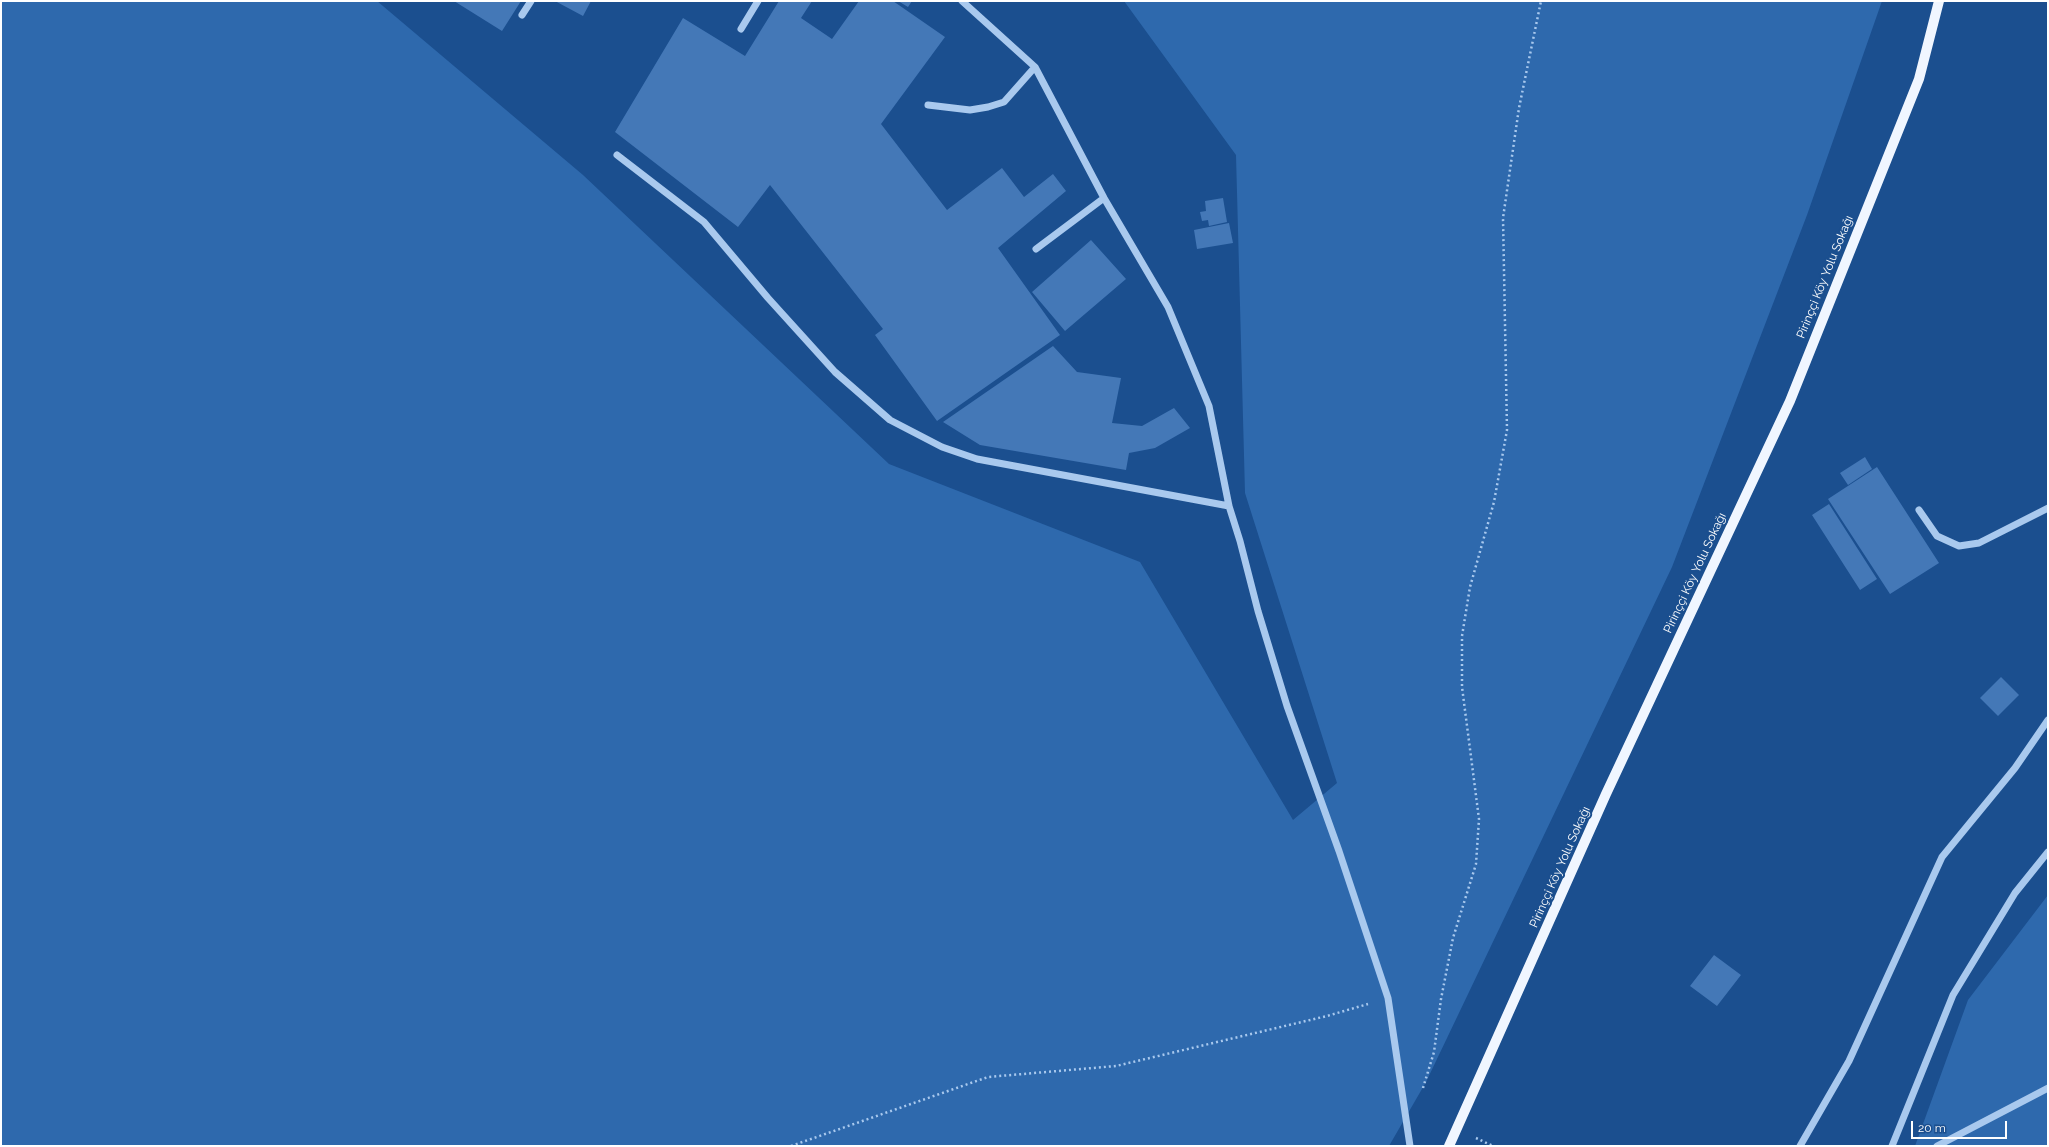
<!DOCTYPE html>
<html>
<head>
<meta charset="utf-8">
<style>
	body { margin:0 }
	#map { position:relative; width:2049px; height:1147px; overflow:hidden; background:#1b4f8f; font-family:Raleway,sans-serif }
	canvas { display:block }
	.frame { position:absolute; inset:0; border:2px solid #fff; pointer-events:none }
	.scale { position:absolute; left:1911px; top:1121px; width:96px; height:18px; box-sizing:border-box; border:2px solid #fff; border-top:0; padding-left:5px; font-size:12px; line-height:14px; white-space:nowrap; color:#fff; -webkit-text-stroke:3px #1b4f8f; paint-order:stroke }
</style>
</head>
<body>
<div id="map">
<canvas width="2049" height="1147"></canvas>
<div class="frame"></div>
<div class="scale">20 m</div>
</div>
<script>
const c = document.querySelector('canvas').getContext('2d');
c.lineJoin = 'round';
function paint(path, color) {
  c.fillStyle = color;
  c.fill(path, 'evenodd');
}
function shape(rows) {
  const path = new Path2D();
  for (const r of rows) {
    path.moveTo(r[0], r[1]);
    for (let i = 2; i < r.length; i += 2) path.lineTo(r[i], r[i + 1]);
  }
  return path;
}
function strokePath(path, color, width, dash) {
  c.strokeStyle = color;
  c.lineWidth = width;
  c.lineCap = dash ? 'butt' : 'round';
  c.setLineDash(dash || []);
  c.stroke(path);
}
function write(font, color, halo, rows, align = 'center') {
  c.font = font + ' Raleway,sans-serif';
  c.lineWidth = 4;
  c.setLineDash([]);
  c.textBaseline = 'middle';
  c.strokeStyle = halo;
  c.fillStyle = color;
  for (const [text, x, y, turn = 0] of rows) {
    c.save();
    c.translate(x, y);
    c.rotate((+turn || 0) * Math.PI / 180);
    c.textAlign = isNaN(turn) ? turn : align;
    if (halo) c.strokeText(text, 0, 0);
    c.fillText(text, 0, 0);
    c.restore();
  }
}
const green = shape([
	[1,1,377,1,583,175,889,464,1140,562,1293,820,1337,783,1245,493,1236,155,1124,1,1882,1,1807,215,1672,567,1426,1082,1389,1146,1,1146],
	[2048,895,2048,1146,1915,1146,1968,1000]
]);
const building = shape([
	[454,1,521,1,502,31],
	[555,1,591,1,583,16],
	[779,1,812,1,801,18,832,39,859,1,893,1,945,37,881,124,947,210,1002,168,1024,197,1053,174,1066,191,998,248,1060,335,937,421,875,335,883,329,770,185,738,227,615,132,683,18,745,56],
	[898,1,912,1,908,7],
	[1223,198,1227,222,1209,226,1208,220,1202,221,1200,212,1206,211,1205,201],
	[1229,223,1233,243,1197,249,1194,230],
	[1091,240,1126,279,1065,331,1032,292],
	[1053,346,1077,372,1121,378,1112,423,1142,426,1174,408,1190,428,1155,448,1129,453,1126,470,980,445,943,422],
	[1865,457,1872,469,1848,485,1840,473],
	[1877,467,1939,563,1890,594,1828,499],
	[1829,504,1877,579,1860,590,1812,515],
	[2001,677,2019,695,1998,716,1980,698],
	[1714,955,1741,975,1717,1006,1690,986]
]);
const path = shape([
	[1423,1088,1434,1052,1441,999,1453,938,1476,864,1479,819,1462,687,1462,636,1470,587,1494,502,1507,430,1503,218,1519,108,1541,1],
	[1476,1138,1493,1146],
	[791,1146,988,1077,1116,1066,1327,1016,1368,1004]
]);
const minor = shape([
	[962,1,1035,67,1104,198,1168,307,1209,406,1229,506,1240,541,1258,611,1287,706,1339,851,1388,998,1410,1146],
	[522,15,531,1],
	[741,29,758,1],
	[928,105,970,110,988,107,1004,102,1035,67],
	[617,155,704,222,768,298,835,372,890,420,942,447,977,459,1229,506],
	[1036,249,1104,198],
	[1919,510,1937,536,1959,546,1979,543,2048,508],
	[1800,1146,1849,1061,1942,857,2015,768,2048,720],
	[1892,1146,1953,995,2015,893,2048,852],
	[1937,1146,2048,1088]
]);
const major = shape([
	[1449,1146,1606,794,1790,401,1919,79,1939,1]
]);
const streetNames = [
	["Pirinççi Köy Yolu Sokağı",1825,277,-68],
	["Pirinççi Köy Yolu Sokağı",1695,573,-65],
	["Pirinççi Köy Yolu Sokağı",1560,867,-66]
];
paint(green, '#2e69ad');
paint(building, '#4478b7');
strokePath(path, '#a9c9ee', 2.5, [2, 3]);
strokePath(minor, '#a9c9ee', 7);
strokePath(major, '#f0f6ff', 10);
write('12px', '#fff', '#1b4f8f', streetNames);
</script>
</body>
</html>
